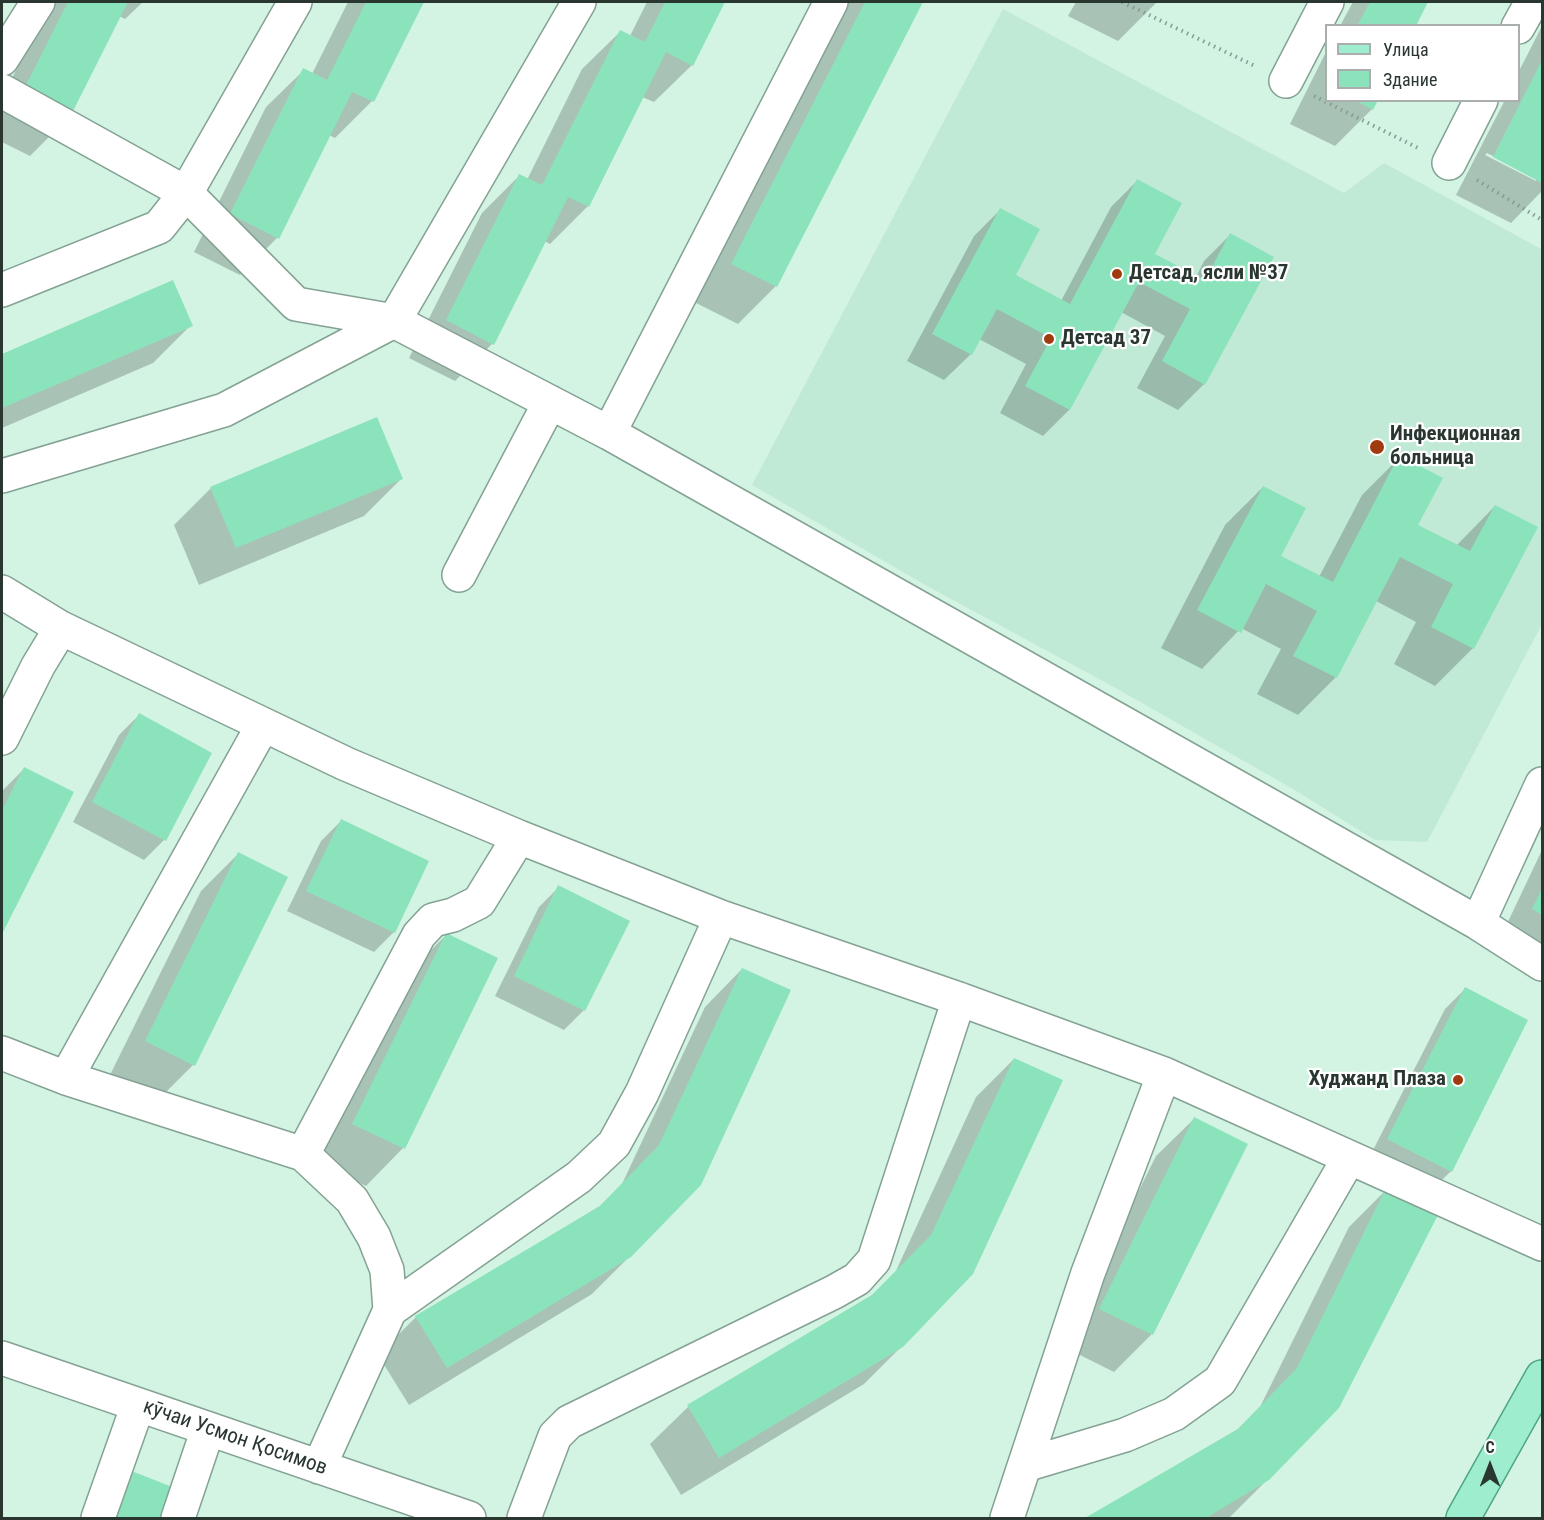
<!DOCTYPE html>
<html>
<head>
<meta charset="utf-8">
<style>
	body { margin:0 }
	#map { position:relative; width:1544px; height:1520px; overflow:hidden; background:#d3f3e3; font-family:"Roboto Condensed",sans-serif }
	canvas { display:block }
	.frame { position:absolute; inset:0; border:3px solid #2a3731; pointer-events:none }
	.legend { position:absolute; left:1325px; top:24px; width:195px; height:78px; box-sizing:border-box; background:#fff; border:2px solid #aaafad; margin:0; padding:8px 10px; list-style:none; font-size:18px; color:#2a3731 }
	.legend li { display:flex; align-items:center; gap:12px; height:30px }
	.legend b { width:30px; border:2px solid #aaafad }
	.north { position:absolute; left:1460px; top:1436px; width:60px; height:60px; -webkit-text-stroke:4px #fff; paint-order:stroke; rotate:0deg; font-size:16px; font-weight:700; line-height:24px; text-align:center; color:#2a3731 }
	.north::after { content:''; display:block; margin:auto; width:21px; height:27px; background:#2a3731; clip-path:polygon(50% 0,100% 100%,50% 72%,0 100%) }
</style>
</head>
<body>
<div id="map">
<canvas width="1544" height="1520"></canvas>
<div class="frame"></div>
<ul class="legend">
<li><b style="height:8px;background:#9eedce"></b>Улица</li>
<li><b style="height:16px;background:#8be3bc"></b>Здание</li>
</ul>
<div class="north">С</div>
</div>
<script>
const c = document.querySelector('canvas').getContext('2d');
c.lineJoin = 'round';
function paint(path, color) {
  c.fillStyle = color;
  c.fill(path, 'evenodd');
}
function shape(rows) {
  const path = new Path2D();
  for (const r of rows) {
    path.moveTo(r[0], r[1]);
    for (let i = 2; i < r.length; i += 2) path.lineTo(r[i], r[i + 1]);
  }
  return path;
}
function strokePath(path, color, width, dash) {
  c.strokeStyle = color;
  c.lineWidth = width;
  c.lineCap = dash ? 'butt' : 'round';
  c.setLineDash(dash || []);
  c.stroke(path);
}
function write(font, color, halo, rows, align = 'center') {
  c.font = font + ' "Roboto Condensed",sans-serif';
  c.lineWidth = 4.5;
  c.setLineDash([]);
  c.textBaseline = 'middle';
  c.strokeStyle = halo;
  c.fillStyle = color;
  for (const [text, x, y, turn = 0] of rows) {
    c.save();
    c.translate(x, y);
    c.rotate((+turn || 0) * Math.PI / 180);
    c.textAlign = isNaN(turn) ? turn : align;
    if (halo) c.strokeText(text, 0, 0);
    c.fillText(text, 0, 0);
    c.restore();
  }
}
const built = shape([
	[1003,9,1344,193,1384,163,1541,249,1542,624,1427,842,1375,840,1293,789,1114,687,929,587,752,485]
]);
const shadow = shape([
	[50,2,143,2,125,19,119,16,68,118,30,156,2,142,2,98],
	[348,2,422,2,372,101,335,138,329,135,277,238,240,275,194,252,266,107,304,70,312,74],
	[647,2,723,2,692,65,654,102,642,97,588,206,550,244,544,241,492,344,455,381,409,358,482,213,519,176,527,180,582,69,620,32,630,36],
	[849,2,921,2,776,286,738,324,694,302],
	[1076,2,1157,2,1118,41,1068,16],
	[1353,2,1427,2,1415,26,1340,26],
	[1542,26,1542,191,1511,223,1456,195,1505,100,1518,100,1518,73],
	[1487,153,1536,178,1536,181,1485,155],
	[1326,52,1326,100,1376,100,1372,109,1335,146,1290,124],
	[1137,181,1153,254,1196,277,1204,261,1230,235,1204,384,1178,410,1137,388,1165,336,1121,312,1069,410,1043,436,1000,413,1026,364,979,339,971,354,944,380,907,361,974,236,1000,210,1014,275,1061,301,1111,207],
	[172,282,191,325,153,363,2,428,2,355],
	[1400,457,1416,525,1456,546,1495,506,1536,528,1473,648,1435,686,1394,664,1416,622,1376,601,1335,678,1298,715,1257,694,1281,649,1241,628,1202,669,1161,648,1225,525,1263,487,1279,556,1319,577,1362,495],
	[401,479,364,516,199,585,174,525,211,488],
	[139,715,210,753,164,840,144,860,73,822,119,735],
	[24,769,72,793,2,930,2,791],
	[341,821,394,932,374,952,287,911,321,841],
	[1542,850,1542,972,1496,947],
	[238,854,193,1065,156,1102,108,1079,201,891],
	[559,887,584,1010,564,1030,495,996,539,907],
	[446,935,496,959,403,1148,366,1186,316,1162,409,972],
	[742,969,630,1256,592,1294,409,1405,378,1355,416,1317,600,1206,622,1184,705,1007],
	[1465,989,1451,1171,1431,1191,1368,1160,1445,1009],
	[1014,1059,902,1346,864,1384,681,1495,650,1444,688,1407,872,1295,895,1273,976,1097],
	[1194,1119,1246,1144,1151,1335,1114,1372,1062,1346,1156,1156],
	[1386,1190,1268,1479,1229,1518,1088,1518,1238,1429,1260,1407,1349,1227],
	[110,1491,168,1518,99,1518]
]);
const building = shape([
	[68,2,128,2,69,119,21,95],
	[366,2,424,2,374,102,352,92,279,239,230,214,303,68,327,80],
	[665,2,725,2,693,66,666,52,589,207,568,197,494,345,446,320,519,174,542,185,620,30,645,42],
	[865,2,923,2,777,287,731,264],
	[1370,2,1428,2,1416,26,1357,26],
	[1542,60,1542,183,1493,157],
	[1355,100,1378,100,1373,110],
	[1137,179,1182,203,1155,254,1205,280,1230,233,1274,257,1205,385,1162,361,1190,309,1139,282,1070,410,1025,386,1051,338,997,309,972,355,932,334,1000,208,1040,229,1016,275,1070,304],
	[173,280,193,326,2,408,2,354],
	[377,417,403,479,236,548,210,487],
	[1399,455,1443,478,1418,525,1470,551,1495,505,1538,527,1474,649,1431,627,1453,584,1400,557,1337,678,1293,656,1317,611,1266,584,1241,633,1197,610,1263,486,1306,508,1281,556,1333,582],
	[139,713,212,753,166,841,92,802],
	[24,767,74,792,2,934,2,810],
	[341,819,429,861,395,933,306,891],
	[238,852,288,877,195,1066,145,1041],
	[558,885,630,921,585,1011,514,976],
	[1542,889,1542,915,1532,909],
	[446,933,498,958,405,1149,352,1124],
	[742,968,791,990,701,1185,631,1257,447,1368,415,1316,600,1206,659,1145],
	[1465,987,1528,1020,1452,1172,1387,1139],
	[1014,1058,1063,1080,973,1274,903,1347,719,1458,687,1405,872,1295,931,1235],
	[1194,1117,1248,1144,1153,1335,1099,1309],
	[1386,1188,1439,1213,1339,1408,1269,1480,1206,1518,1085,1518,1238,1429,1297,1368],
	[129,1470,180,1490,170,1518,109,1518]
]);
const path = shape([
	[1122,2,1257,67],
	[1314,96,1420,149],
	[1477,180,1542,220]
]);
const minor = shape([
	[1518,27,1532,2],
	[2,59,38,2],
	[1286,81,1327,2],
	[2,91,186,193,296,304,394,321,609,433,1478,923,1542,964],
	[1449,163,1481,100],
	[2,290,159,227,186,193,295,2],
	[609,433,831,2],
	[2,476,224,410,394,321,579,2],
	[459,575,550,402],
	[2,592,61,628,346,764,519,837,721,917,959,999,1164,1074,1542,1244],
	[2,738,38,666,61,628],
	[1478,923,1542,784],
	[2,1053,66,1078,303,1154,352,1200,374,1237,387,1270,390,1310],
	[66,1078,263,725],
	[303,1154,419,935,433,920,453,915,479,902,519,837],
	[2,1358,469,1518],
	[1025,1465,1125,1435,1174,1414,1220,1381,1349,1158],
	[319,1467,390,1310,579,1177,614,1144,642,1093,721,917],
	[98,1518,138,1405],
	[178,1518,208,1429],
	[524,1518,555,1436,569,1422,834,1292,857,1279,874,1260,959,999],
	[1007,1518,1088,1273,1164,1074]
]);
const major = shape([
	[1463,1518,1542,1377]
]);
const markers = [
	[1117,274,6,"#a03a0f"],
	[1049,339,6,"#a03a0f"],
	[1377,447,8,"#a03a0f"],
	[1458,1080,6,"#a03a0f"]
];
const poiNames = [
	["Детсад, ясли №37",1129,274],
	["Детсад 37",1061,339],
	["Инфекционная",1390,435],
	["больница",1390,459],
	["Худжанд Плаза",1446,1080,"right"]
];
const streetNames = [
	["кӯчаи Усмон Қосимов",235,1438,19]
];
paint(built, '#c1ead6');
paint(shadow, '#0003');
paint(building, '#8be3bc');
strokePath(minor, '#84a294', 36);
strokePath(major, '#4ca682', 36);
strokePath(path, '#859c90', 4, [1.5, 4.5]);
strokePath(minor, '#fff', 33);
strokePath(major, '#9eedce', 33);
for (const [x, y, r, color] of markers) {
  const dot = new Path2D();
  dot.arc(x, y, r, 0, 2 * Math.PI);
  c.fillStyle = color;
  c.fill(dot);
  strokePath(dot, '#fff', 2);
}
write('bold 21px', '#2a3731', '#fff', poiNames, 'left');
write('21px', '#2a3731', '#fff', streetNames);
</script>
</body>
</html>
